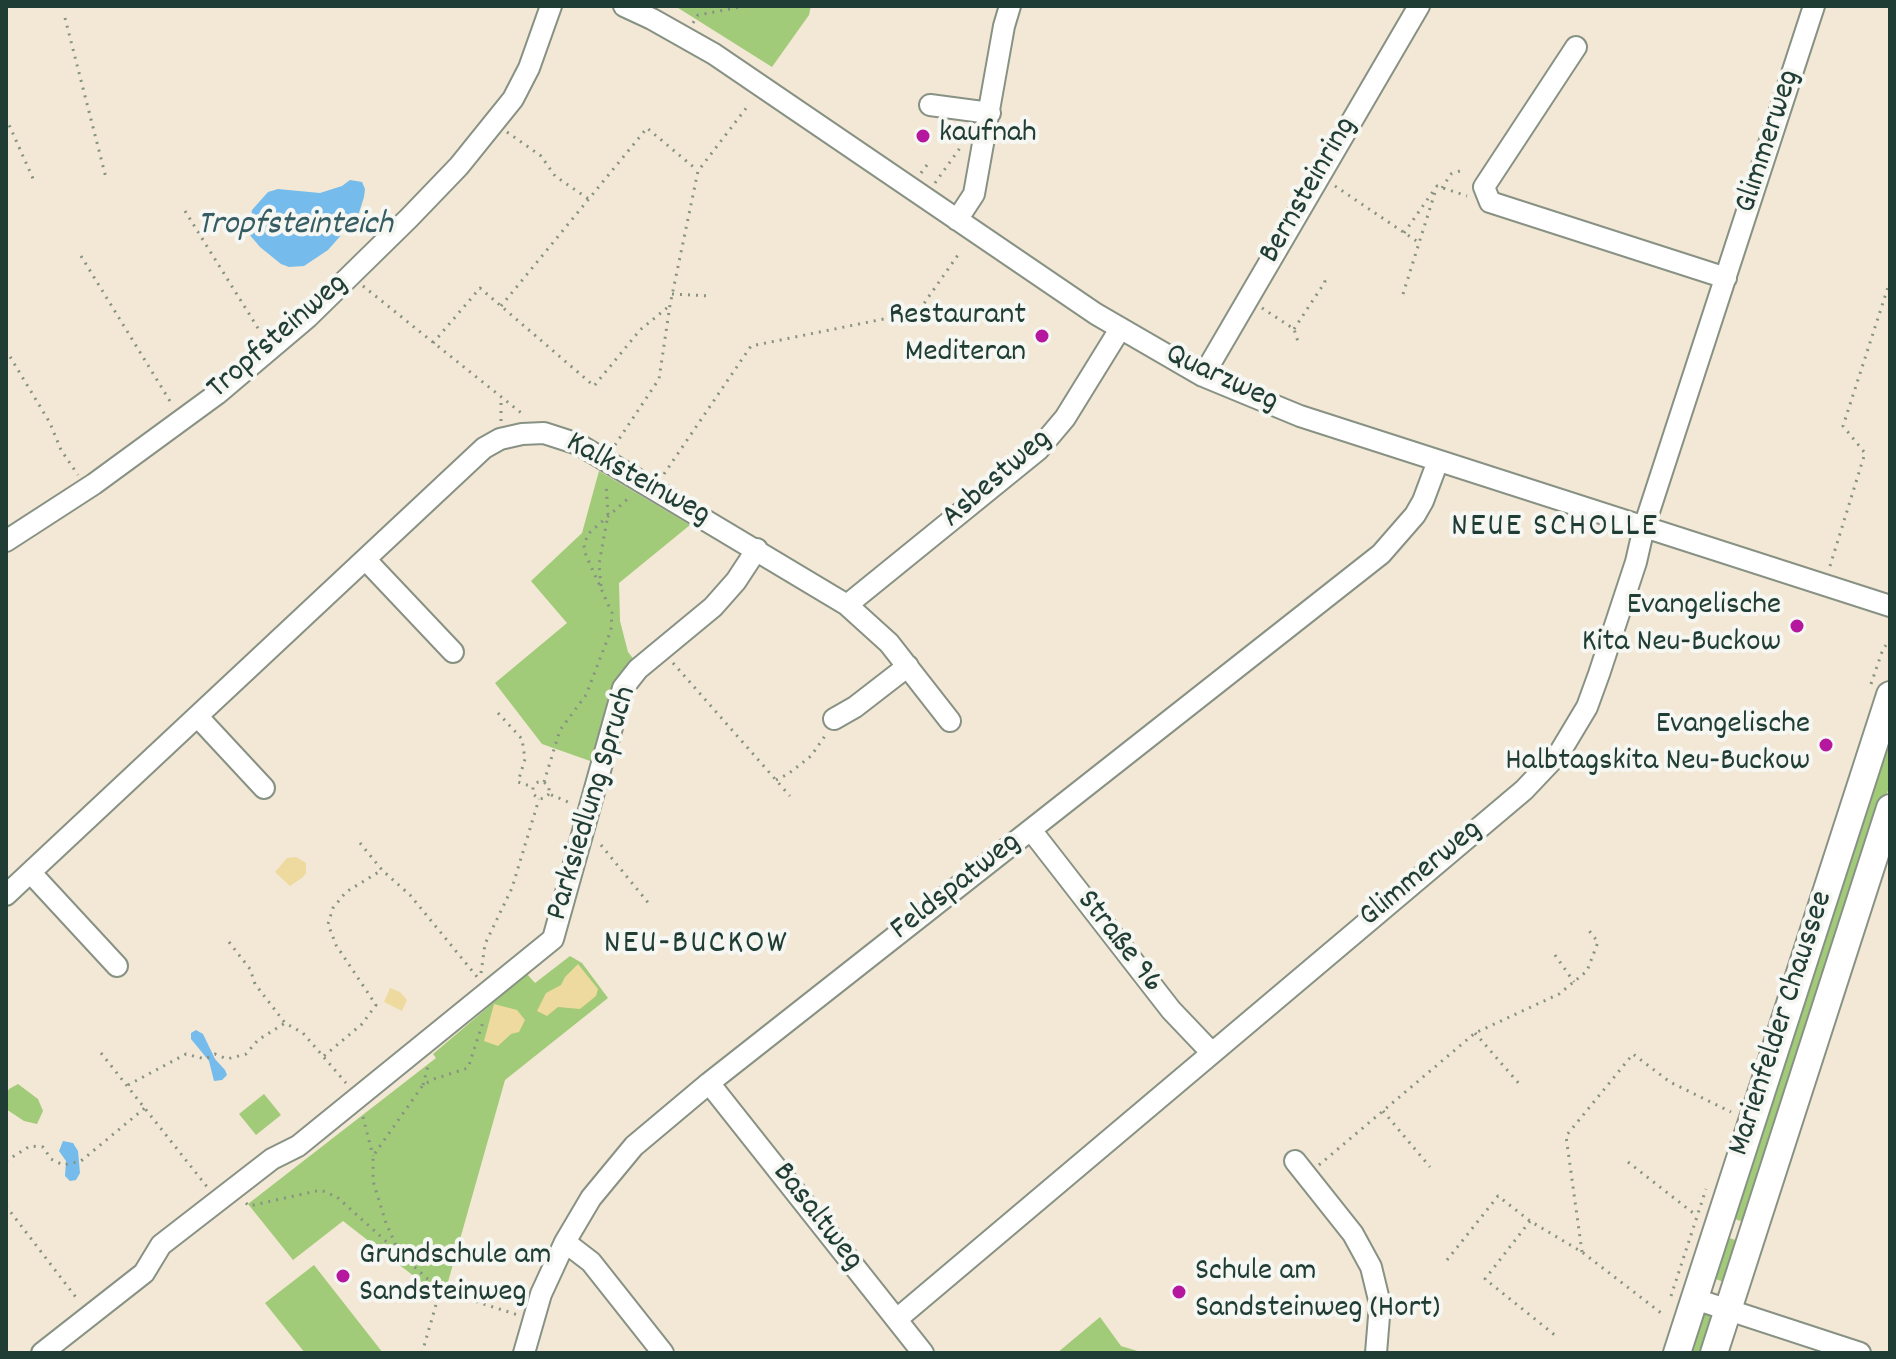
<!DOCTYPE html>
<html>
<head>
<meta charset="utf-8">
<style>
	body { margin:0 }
	#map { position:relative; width:1896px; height:1359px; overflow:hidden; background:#f2e8d5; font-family:Dekko,sans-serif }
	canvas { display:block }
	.frame { position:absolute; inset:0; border:8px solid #1f3d34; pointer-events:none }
</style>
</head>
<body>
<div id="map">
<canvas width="1896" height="1359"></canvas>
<div class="frame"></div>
</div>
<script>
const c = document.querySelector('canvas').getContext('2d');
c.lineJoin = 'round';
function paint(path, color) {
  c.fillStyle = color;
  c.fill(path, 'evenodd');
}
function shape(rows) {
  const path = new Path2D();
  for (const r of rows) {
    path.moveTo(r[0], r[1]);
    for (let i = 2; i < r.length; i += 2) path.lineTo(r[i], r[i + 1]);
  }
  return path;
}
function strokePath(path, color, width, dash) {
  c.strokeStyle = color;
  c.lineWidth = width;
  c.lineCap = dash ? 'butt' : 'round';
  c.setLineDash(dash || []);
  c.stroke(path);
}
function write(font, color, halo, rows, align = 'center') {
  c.font = font + ' Dekko,sans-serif';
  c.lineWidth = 8;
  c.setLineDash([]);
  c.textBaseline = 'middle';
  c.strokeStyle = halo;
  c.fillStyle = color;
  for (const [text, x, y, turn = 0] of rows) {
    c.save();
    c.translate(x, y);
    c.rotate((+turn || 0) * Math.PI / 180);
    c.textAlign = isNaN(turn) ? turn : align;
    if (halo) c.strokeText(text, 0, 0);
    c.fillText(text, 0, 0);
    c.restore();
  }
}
const green = shape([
	[675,6,811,6,809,15,772,67],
	[599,471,690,525,619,583,620,621,628,652,636,662,593,762,542,744,495,683,567,623,531,581,582,533],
	[1890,732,1890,784,1750,1219,1746,1222,1737,1220,1734,1217],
	[570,956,582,963,608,998,505,1080,444,1296,433,1291,343,1221,293,1260,248,1204,436,1058,433,1054,527,974,535,983],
	[18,1084,38,1099,43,1111,37,1124,24,1121,6,1109,6,1094,9,1089],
	[264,1094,281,1115,256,1135,239,1114],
	[1726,1237,1742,1242,1729,1284,1713,1278],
	[314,1265,383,1353,305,1353,265,1303],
	[1702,1313,1712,1315,1716,1319,1707,1353,1689,1353],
	[1100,1317,1121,1346,1144,1353,1057,1353]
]);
const sand = shape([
	[296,857,306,863,306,873,303,877,290,886,275,872,287,858],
	[578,964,598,989,596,996,580,1009,558,1007,547,1016,537,1011,546,993,561,985,565,977],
	[390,988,400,992,407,1000,402,1011,384,1002],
	[494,1004,517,1010,525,1020,519,1032,511,1034,498,1046,484,1041]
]);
const water = shape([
	[350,180,362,182,365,189,364,197,358,216,328,250,304,266,289,267,281,264,260,247,249,234,252,210,268,192,278,189,320,193,342,186],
	[196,1030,203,1034,215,1059,225,1070,227,1075,222,1080,214,1081,209,1061,191,1039,191,1033],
	[63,1141,73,1143,78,1151,80,1173,76,1180,70,1181,65,1176,66,1161,59,1151]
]);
const path = shape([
	[65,18,106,178],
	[693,23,698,15,746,6],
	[6,118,35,183],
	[507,132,541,156,555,176,590,200],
	[921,173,930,161],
	[935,183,960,148,954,128],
	[1335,186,1418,242],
	[1442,188,1451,174,1460,171],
	[185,211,261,333],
	[1404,233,1434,190],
	[81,256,173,406],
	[363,286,525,416],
	[672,294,710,296],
	[1403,294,1437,186,1467,196],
	[501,306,647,128,697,170],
	[1262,308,1294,329,1299,345],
	[1294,329,1325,282,1323,276],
	[433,343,480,288,594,386,640,330,668,307],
	[6,350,50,423,61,450,78,475],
	[501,421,501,397],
	[615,445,659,379,670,305,698,171,747,107],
	[664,474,751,346,918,312,960,252],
	[1830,566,1865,453,1843,426,1890,281],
	[601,586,599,564,608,515,606,483],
	[673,663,790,796],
	[1871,684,1883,649,1890,640],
	[498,713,522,739,525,759,518,782,533,787],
	[776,780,788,774,811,756,827,733],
	[544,782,560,730,586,695,611,630,612,613,585,553,584,545,588,534,631,496],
	[549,794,545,798,539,799,533,794,533,787,538,782,544,782,549,787,549,794,573,804],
	[360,843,382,870,410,895,478,978],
	[601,845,650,905],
	[229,942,250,969,255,984,285,1023,303,1033,346,1083],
	[1555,955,1574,982],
	[481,973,485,944,512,888,539,799],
	[1475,1033,1521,1086],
	[101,1053,208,1188],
	[324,1056,362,1024,376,1005,336,945,328,924,333,908,346,892,382,870],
	[128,1085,186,1054,205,1059,215,1054,227,1059,246,1054,258,1040,285,1023],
	[423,1085,428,1066],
	[1383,1111,1430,1167],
	[363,1117,373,1156],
	[6,1161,30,1146,43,1147,51,1159,63,1165,81,1161,146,1107],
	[1628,1162,1697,1216],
	[1319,1165,1475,1033,1559,994,1587,971,1598,942,1587,928],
	[246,1203,249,1206,321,1190,337,1197,440,1290,518,1315],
	[6,1206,78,1300],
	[1530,1221,1485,1279,1556,1336],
	[399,1252,386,1223,373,1181,373,1156,423,1085,434,1079,468,1068,484,1019],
	[1582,1252,1566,1136,1633,1054,1670,1082,1731,1112],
	[1447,1260,1498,1196,1530,1221,1582,1252,1665,1316],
	[1671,1296,1706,1189],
	[422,1353,440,1291]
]);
const minor = shape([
	[624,6,652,19,714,54,1096,314,1203,376,1300,416,1890,606],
	[1576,47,1484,187,1490,202,1726,278],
	[930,105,990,113],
	[957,220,974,194,1004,26,1010,6],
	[1203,376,1419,6],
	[6,541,94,484,217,394,308,317,409,218,459,166,513,99,529,68,551,6],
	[366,560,453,652],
	[847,605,1038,450,1065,418,1120,329],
	[198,717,264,788],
	[834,719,855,707,908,666],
	[1031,830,1171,1010,1211,1052],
	[31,873,117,966],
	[6,895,484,448,500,439,522,434,544,433,578,444,847,605,889,643,950,721],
	[709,1083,923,1353],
	[1295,1161,1353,1234,1371,1267,1380,1304,1376,1353],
	[565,1242,591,1262,663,1353],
	[1695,1299,1860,1353],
	[897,1319,1524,790,1560,752,1587,707,1599,674,1636,562,1644,527,1814,6],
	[42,1353,144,1273,161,1245,272,1159,298,1146,553,939,623,688,638,669,713,607,736,581,757,549],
	[524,1353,541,1294,565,1242,591,1198,634,1146,709,1083,1381,554,1415,515,1423,501,1438,461]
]);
const major = shape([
	[1677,1353,1890,695],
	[1714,1353,1890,808]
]);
const markers = [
	[923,136,8,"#b5179e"],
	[1042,336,8,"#b5179e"],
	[1797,626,8,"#b5179e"],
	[1826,745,8,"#b5179e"],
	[343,1276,8,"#b5179e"],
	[1179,1292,8,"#b5179e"]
];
const poiNames = [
	["kaufnah",939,136],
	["Restaurant",1026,318,"right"],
	["Mediteran",1026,355,"right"],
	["Evangelische",1781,608,"right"],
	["Kita Neu-Buckow",1781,645,"right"],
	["Evangelische",1810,727,"right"],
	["Halbtagskita Neu-Buckow",1810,764,"right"],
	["Grundschule am",359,1258],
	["Sandsteinweg",359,1295],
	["Schule am",1195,1274],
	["Sandsteinweg (Hort)",1195,1311]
];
const streetNames = [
	["Glimmerweg",1770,142,-72],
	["Bernsteinring",1310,191,-60],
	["Tropfsteinweg",279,338,-41],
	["Quarzweg",1221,380,25],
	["Asbestweg",998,480,-41],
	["Kalksteinweg",637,481,29],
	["Parksiedlung Spruch",594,804,-73],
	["Glimmerweg",1422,875,-40],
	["Feldspatweg",957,888,-38],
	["Straße 96",1118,943,52],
	["Marienfelder Chaussee",1783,1024,-72],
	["Basaltweg",816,1218,52]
];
const waterNames = [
	["Tropfsteinteich",295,227]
];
const neighbourhoodNames = [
	["NEUE SCHOLLE",1555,529],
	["NEU-BUCKOW",696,946]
];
paint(green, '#a1cb78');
paint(sand, '#eeda9e');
paint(water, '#75bbec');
strokePath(minor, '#889284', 24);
strokePath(major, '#889284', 30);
strokePath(path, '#889284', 3, [2, 6]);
strokePath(minor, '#fff', 20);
strokePath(major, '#fff', 26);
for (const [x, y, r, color] of markers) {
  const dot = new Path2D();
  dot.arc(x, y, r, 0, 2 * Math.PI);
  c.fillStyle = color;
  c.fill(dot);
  strokePath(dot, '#f6f6f2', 3);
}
write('32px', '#1f3d34', '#f6f6f2', poiNames, 'left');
write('32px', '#1f3d34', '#f6f6f2', streetNames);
write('italic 34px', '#345c62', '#f6f6f2', waterNames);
c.letterSpacing = '2px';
write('34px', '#1f3d34', '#f6f6f2', neighbourhoodNames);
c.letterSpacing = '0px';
</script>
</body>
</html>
